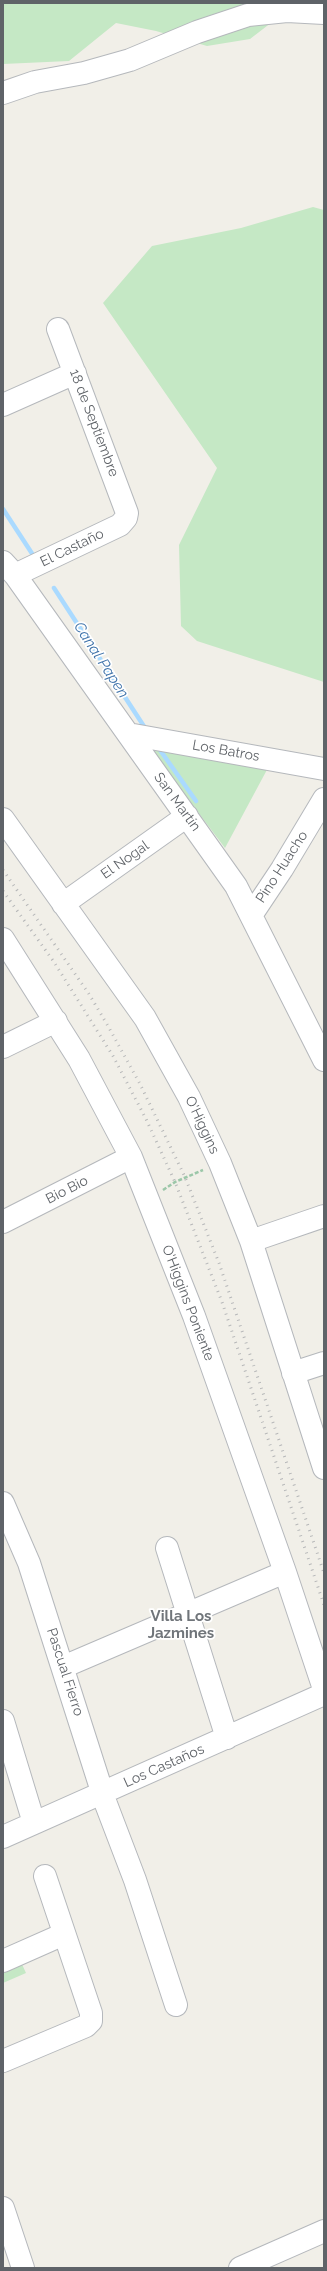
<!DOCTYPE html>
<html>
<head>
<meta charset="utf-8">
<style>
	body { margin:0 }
	#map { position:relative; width:327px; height:2271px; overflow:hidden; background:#f1efe8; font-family:Raleway,sans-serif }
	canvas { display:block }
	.frame { position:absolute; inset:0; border:4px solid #5f6368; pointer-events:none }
</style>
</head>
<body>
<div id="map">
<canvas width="327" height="2271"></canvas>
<div class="frame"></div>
</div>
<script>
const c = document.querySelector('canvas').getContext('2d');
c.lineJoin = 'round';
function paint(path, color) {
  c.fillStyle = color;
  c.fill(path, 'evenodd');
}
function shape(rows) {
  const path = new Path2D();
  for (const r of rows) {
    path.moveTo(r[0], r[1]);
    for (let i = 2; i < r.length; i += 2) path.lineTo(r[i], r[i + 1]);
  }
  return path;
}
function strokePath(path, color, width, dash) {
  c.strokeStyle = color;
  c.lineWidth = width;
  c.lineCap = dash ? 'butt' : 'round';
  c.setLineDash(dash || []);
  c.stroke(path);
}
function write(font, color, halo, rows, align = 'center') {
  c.font = font + ' Raleway,sans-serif';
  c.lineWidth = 3.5;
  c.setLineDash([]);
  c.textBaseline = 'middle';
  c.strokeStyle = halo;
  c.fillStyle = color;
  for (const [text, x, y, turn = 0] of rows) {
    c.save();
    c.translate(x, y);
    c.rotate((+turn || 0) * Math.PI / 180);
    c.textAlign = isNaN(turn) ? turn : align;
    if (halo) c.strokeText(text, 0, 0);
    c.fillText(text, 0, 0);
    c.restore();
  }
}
const green = shape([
	[3,3,320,3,289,9,250,39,207,46,156,31,116,23,69,61,3,64],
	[313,207,324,210,324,682,197,641,181,626,179,545,217,468,103,303,152,246,241,228],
	[148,746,269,766,225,848],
	[20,1960,26,1973,3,1983,3,1967]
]);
const stream = shape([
	[3,509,33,555],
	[54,588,147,731],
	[160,750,196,801]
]);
const path = shape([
	[163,1190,175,1182,203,1170]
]);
const minor = shape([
	[3,93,35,82,84,73,130,60,197,32,248,15,287,11,324,13],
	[3,405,75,373],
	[3,562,15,575,236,886,324,1060],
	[15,575,120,525,126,518,127,513,58,329],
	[128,734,324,769],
	[3,819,145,1018,189,1097,220,1163,251,1241,324,1468],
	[63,904,187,816],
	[252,914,282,869,324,799],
	[3,939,79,1059,131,1157,194,1316,285,1572,324,1689],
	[3,1047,56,1021],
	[3,1222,131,1157],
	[251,1241,324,1216],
	[293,1373,324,1363],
	[3,1503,29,1563,106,1804,135,1880,176,2005],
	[167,1548,227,1738],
	[63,1667,285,1572],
	[3,1721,34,1823],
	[3,1837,324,1694],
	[3,1961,64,1934],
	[3,2061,86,2026,91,2021,91,2013,45,1876],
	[3,2208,23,2268],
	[240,2268,324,2231]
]);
const rail = shape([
	[3,870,89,994,108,1026,140,1084,185,1177,219,1263,324,1573],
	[3,891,54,962,113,1056,146,1119,175,1182,222,1302,324,1605]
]);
const streetNames = [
	["18 de Septiembre",94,423,69],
	["El Castaño",72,548,-26],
	["Los Batros",226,751,10],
	["San Martín",177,802,54],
	["El Nogal",125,860,-35],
	["Pino Huacho",282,867,-57],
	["O'Higgins",202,1125,65],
	["Bio Bio",67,1190,-27],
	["O'Higgins Poniente",188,1303,69],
	["Pascual Fierro",65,1672,72],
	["Los Castaños",164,1766,-24]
];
const waterNames = [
	["Canal Papen",101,660,57]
];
const neighbourhoodNames = [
	["Villa Los",181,1616],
	["Jazmines",181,1633]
];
paint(green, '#c5e8c5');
strokePath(stream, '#aadaff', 4.5);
strokePath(minor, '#b5b8bc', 24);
strokePath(path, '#9cc7a9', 2.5, [4, 2]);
strokePath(minor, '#fff', 22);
strokePath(rail, '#b6b7b8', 3, [1, 5]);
write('14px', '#5f6368', '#fff', streetNames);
write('italic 15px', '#4174aa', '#fff', waterNames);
write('bold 15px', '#70757a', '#fff', neighbourhoodNames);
</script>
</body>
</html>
